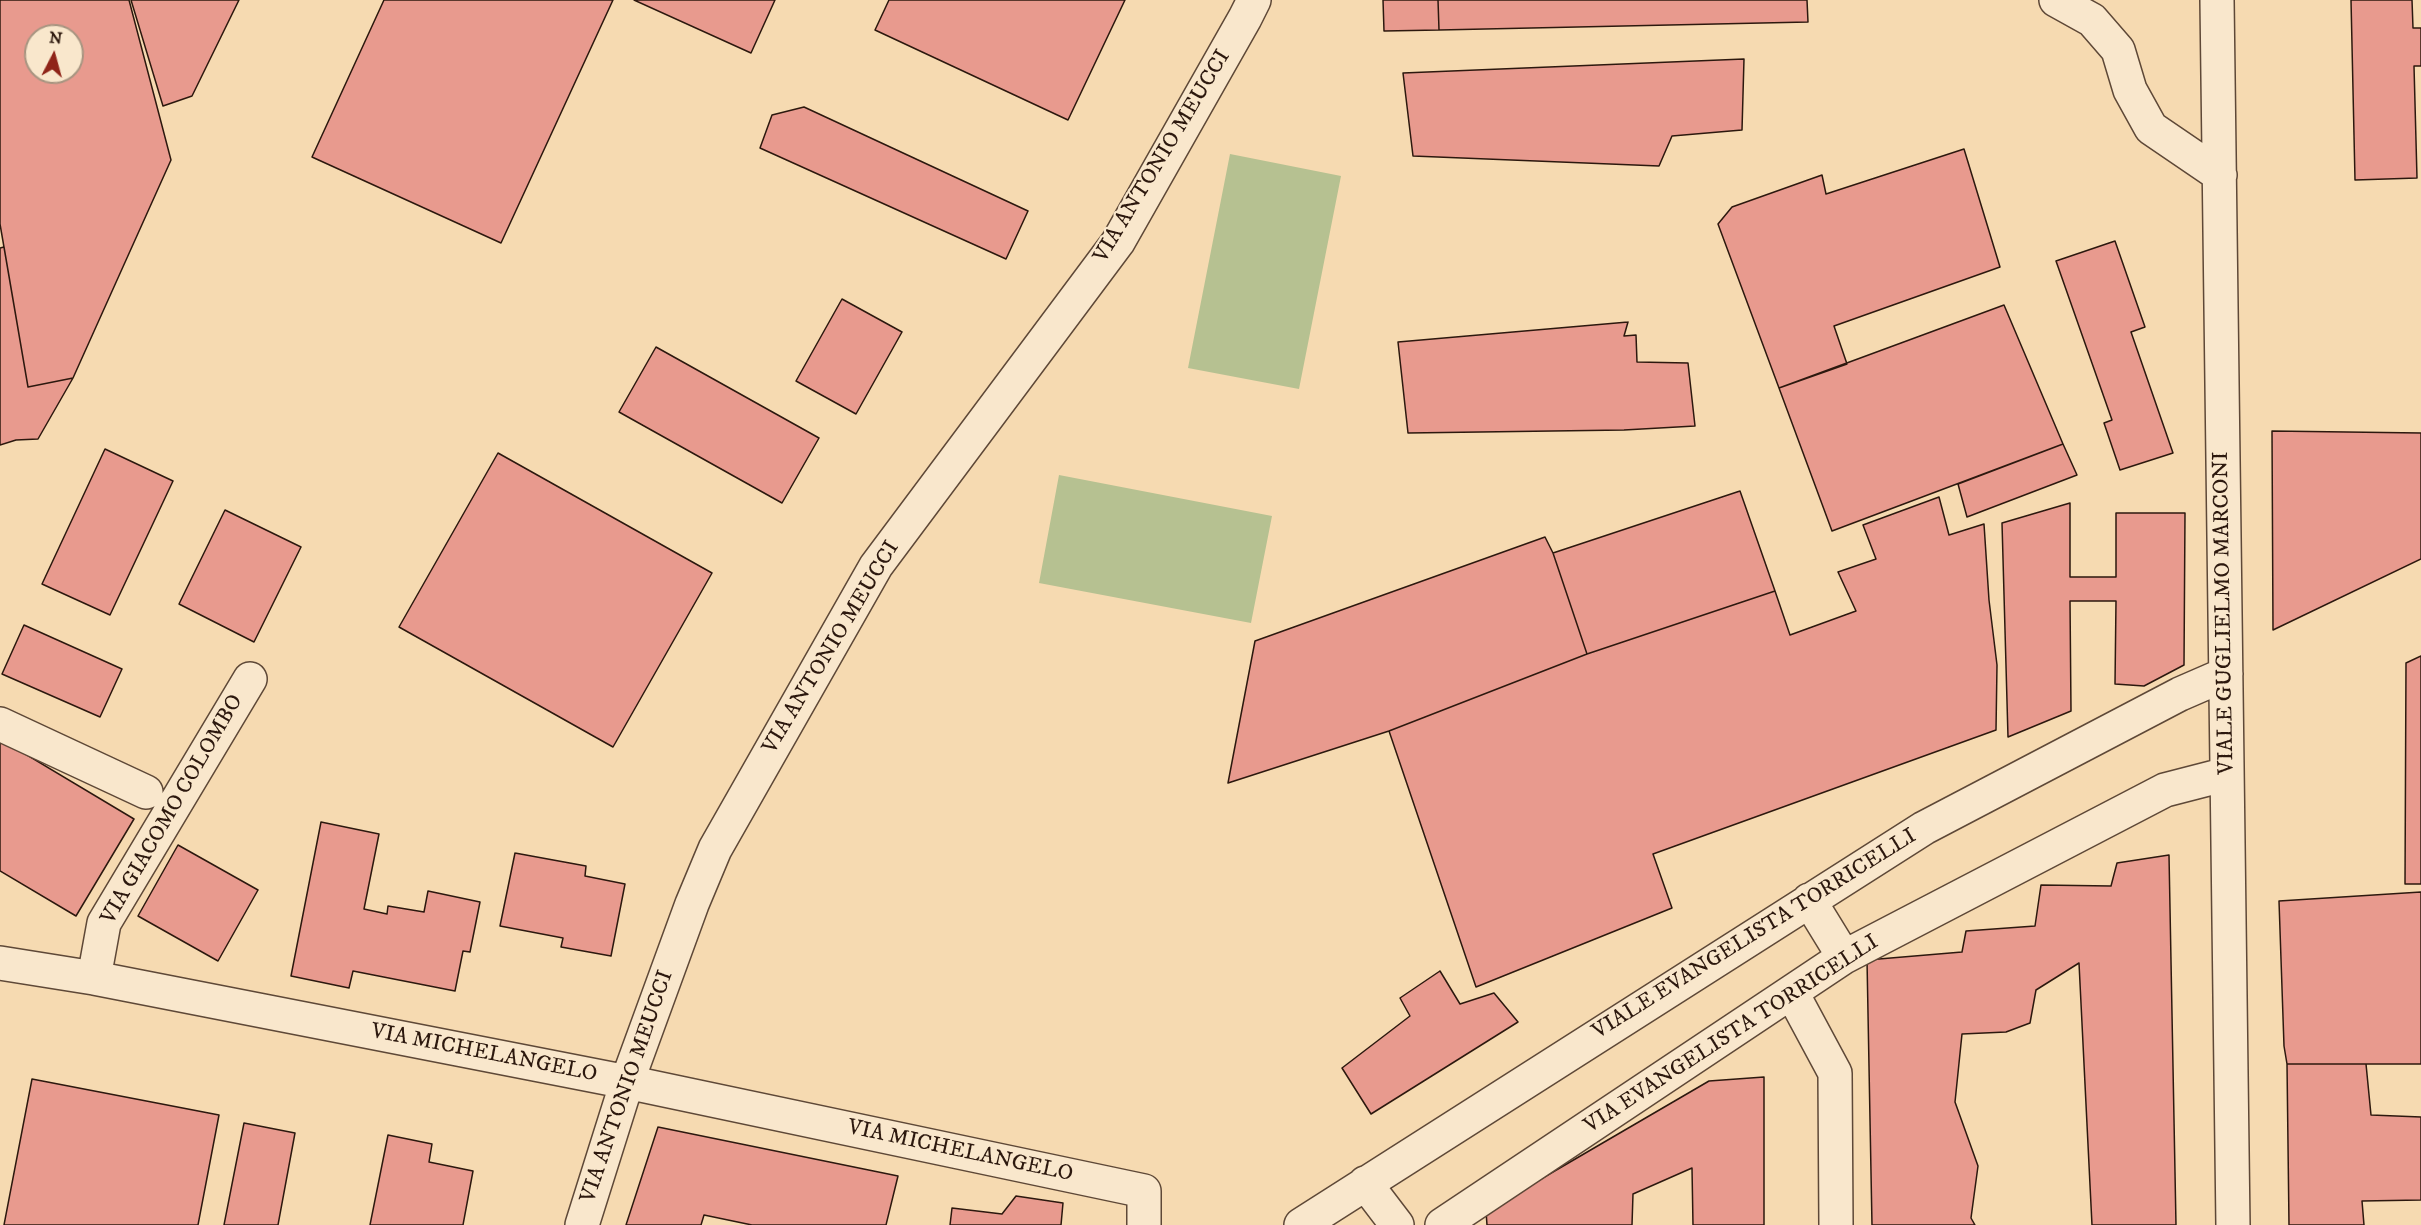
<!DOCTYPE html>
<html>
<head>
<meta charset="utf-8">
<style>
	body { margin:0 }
	#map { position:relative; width:2421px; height:1225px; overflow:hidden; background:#f6dab1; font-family:"IM FELL DW Pica",serif }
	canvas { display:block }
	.north { position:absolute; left:24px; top:24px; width:60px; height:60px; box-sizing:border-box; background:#f9e7cc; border:2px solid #a79480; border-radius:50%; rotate:6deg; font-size:16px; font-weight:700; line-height:24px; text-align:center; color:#2c180e }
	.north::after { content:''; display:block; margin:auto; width:21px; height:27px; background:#8f2418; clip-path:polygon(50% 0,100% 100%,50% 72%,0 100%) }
</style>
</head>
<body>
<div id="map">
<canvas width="2421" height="1225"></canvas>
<div class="north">N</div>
</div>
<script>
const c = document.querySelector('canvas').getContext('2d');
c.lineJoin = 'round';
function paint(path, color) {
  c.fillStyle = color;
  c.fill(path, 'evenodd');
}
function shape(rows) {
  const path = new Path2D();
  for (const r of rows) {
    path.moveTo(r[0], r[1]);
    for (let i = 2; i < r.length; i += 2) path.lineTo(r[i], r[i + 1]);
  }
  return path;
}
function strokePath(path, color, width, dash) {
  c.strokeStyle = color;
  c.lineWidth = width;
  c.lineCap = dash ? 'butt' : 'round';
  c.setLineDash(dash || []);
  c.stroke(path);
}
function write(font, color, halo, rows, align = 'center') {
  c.font = font + ' "IM FELL DW Pica",serif';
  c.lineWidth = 4.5;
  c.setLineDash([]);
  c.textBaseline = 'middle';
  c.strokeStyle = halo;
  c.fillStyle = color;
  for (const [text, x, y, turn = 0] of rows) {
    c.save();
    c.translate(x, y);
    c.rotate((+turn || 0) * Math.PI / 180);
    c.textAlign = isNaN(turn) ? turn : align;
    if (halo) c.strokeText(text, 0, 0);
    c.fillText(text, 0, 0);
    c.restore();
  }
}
const green = shape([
	[1230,154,1341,176,1299,389,1188,368],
	[1059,475,1272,516,1251,623,1039,583]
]);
const building = shape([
	[0,0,129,0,171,160,73,378,28,387,0,224,0,0],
	[36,36,72,36,72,72,36,72,36,36],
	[131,0,239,0,192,96,163,106,131,0],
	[384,0,613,0,501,243,312,157,384,0],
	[634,0,775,0,751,53,634,0],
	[889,0,1125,0,1068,120,875,30,889,0],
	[1383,0,1438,0,1439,30,1384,31,1383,0],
	[1438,0,1807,0,1808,22,1439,30,1438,0],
	[2351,0,2412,0,2413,28,2421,28,2421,66,2414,66,2417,178,2355,180,2351,0],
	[1744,59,1742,130,1672,136,1659,166,1413,156,1403,73,1744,59],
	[804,107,1028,211,1006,259,760,148,772,115,804,107],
	[1964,149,2000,267,1834,326,1847,364,1779,388,1718,224,1732,207,1822,175,1826,194,1964,149],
	[2115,241,2145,327,2131,332,2173,453,2120,470,2104,423,2112,420,2056,261,2115,241],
	[4,247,28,387,73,378,38,439,16,440,0,445,0,248,4,247],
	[842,299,902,332,856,414,796,381,842,299],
	[2004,305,2063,444,1832,531,1779,388,2004,305],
	[1628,322,1624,336,1636,335,1637,362,1688,363,1695,426,1624,430,1408,433,1398,342,1628,322],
	[656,347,819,438,782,503,619,412,656,347],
	[2272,431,2421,433,2421,559,2273,630,2272,431],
	[2063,444,2077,475,1967,517,1958,484,2063,444],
	[105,449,173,481,110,615,42,584,105,449],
	[498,453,712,573,613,747,399,627,498,453],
	[1740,491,1775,591,1587,654,1553,553,1740,491],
	[1939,497,1949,535,1984,524,1989,600,1997,665,1996,730,1653,854,1672,908,1476,987,1389,731,1587,654,1775,591,1790,635,1856,611,1838,572,1876,559,1863,525,1939,497],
	[2070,503,2070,577,2116,577,2116,513,2185,513,2184,665,2144,686,2115,684,2116,601,2070,601,2071,711,2008,737,2002,523,2070,503],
	[225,510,301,547,254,642,179,604,225,510],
	[1545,537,1553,553,1587,654,1389,731,1228,783,1255,641,1545,537],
	[24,625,122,669,100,717,2,674,24,625],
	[2421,656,2421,884,2405,884,2406,663,2421,656],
	[0,739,134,819,76,916,0,871,0,739],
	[321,822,379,834,364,909,387,914,388,906,424,912,428,891,480,902,470,952,463,951,455,991,353,971,349,988,291,976,321,822],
	[178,845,258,890,218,961,138,916,178,845],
	[515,853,586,866,585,876,625,884,611,956,561,947,563,938,500,926,515,853],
	[2169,855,2176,1225,2092,1225,2079,963,2036,990,2030,1023,2006,1032,1962,1034,1955,1102,1978,1166,1971,1218,1975,1225,1872,1225,1867,960,1962,952,1966,931,2035,926,2041,885,2111,886,2117,863,2169,855],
	[2421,892,2421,1064,2287,1064,2284,1046,2279,901,2421,892],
	[1440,971,1460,1004,1494,993,1518,1022,1371,1114,1342,1068,1410,1016,1400,998,1440,971],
	[2287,1064,2366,1064,2371,1115,2421,1117,2421,1200,2362,1201,2364,1225,2289,1225,2287,1064],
	[1764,1077,1764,1225,1693,1225,1692,1168,1633,1194,1632,1225,1487,1225,1486,1211,1709,1081,1764,1077],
	[32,1079,219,1115,198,1225,4,1225,32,1079],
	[244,1123,295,1133,278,1225,224,1225,244,1123],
	[658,1127,898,1176,886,1225,752,1225,704,1215,701,1225,626,1225,658,1127],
	[388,1135,432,1144,429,1162,473,1171,463,1225,370,1225,388,1135],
	[1016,1196,1063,1203,1061,1225,950,1225,952,1208,1002,1214,1016,1196]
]);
const minor = shape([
	[2056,0,2092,20,2118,50,2130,90,2151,128,2220,175],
	[2217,0,2233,1225],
	[0,724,146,792],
	[1809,900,1844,957],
	[0,963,94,978,627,1082,1144,1191,1144,1225],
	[94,978,104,923,250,679],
	[1792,993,1835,1073,1836,1225],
	[1365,1183,1397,1225],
	[582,1225,627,1082,692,904,715,849,876,566,1118,242,1245,18,1254,0],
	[1301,1225,1924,828,2180,694,2226,674],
	[1442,1225,1844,957,2165,790,2227,774]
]);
const streetNames = [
	["VIA ANTONIO MEUCCI",1163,157,-59],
	["VIALE GUGLIELMO MARCONI",2225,613,-91],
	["VIA ANTONIO MEUCCI",832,648,-59],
	["VIA GIACOMO COLOMBO",173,810,-60],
	["VIALE EVANGELISTA TORRICELLI",1755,935,-32],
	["VIA EVANGELISTA TORRICELLI",1732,1035,-33],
	["VIA MICHELANGELO",484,1054,11],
	["VIA ANTONIO MEUCCI",628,1087,-71],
	["VIA MICHELANGELO",960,1152,12]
];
paint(green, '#b6c191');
paint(building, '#e89a8e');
strokePath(building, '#2c180e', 1.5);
strokePath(minor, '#5e4837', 36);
strokePath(minor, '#f9e7cc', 33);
write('22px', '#2c180e', '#f9e7cc', streetNames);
</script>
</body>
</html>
